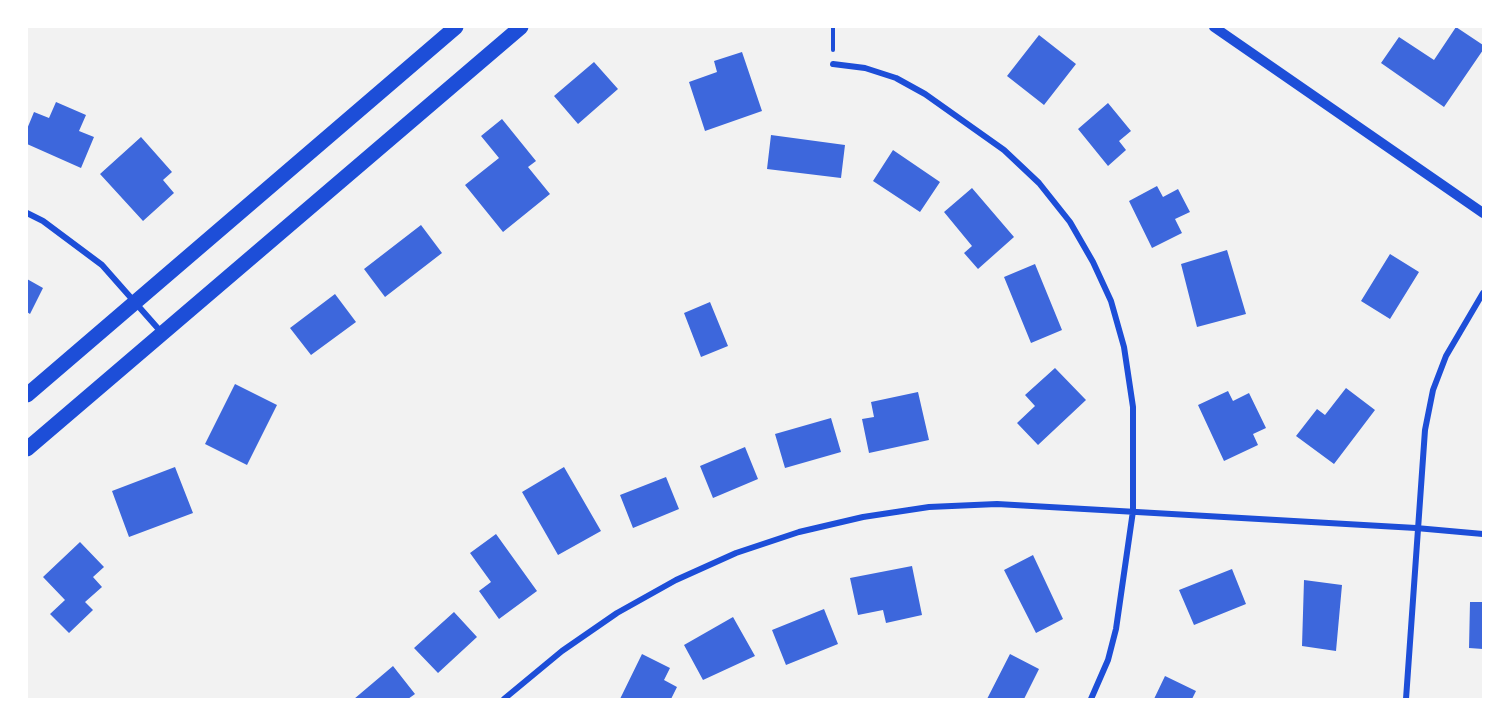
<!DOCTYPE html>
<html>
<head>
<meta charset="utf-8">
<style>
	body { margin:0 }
	#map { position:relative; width:1510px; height:726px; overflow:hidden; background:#f2f2f2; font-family:Mulish,sans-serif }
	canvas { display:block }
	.frame { position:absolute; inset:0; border:28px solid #fff; pointer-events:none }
</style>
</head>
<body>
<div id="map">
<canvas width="1510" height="726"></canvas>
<div class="frame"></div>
</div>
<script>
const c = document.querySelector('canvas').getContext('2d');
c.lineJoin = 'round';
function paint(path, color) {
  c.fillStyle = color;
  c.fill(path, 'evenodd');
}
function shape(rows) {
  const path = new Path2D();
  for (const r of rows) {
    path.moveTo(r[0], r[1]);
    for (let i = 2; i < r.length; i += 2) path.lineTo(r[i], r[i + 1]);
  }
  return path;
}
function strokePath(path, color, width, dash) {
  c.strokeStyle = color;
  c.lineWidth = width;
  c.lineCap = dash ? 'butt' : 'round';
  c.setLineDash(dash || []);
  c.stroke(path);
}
const building = shape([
	[1456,27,1483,45,1483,50,1444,107,1381,63,1399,37,1434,60],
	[1039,35,1076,64,1044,105,1007,76],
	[742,52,762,111,705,131,689,82,717,72,714,61],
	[594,62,618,89,578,124,554,96],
	[56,102,86,115,79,131,94,137,81,168,27,144,27,129,34,112,49,118],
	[1108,103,1131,131,1119,141,1126,150,1108,166,1078,129],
	[502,119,536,161,528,167,550,194,503,232,465,185,499,158,481,136],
	[771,135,845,145,841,178,767,169],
	[141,137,172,172,163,180,174,193,143,221,100,174],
	[893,150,940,182,920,212,873,181],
	[1157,186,1163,197,1178,189,1190,212,1175,219,1182,233,1152,248,1129,201],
	[972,188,1014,237,978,269,964,253,972,246,944,212],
	[421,225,442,253,385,297,364,269],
	[1227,250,1246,314,1197,327,1181,264],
	[1390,254,1419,272,1390,319,1361,301],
	[1035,264,1062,330,1031,343,1004,277],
	[27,279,43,288,30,314,27,312],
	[335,294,356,322,311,355,290,328],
	[710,302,728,346,701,357,684,313],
	[1055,368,1086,400,1038,445,1017,423,1035,406,1025,395],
	[235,384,277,405,247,465,205,444],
	[1346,388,1375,410,1334,464,1296,436,1317,409,1325,415],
	[1228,391,1233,401,1249,393,1266,428,1253,434,1258,445,1224,461,1198,405],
	[918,392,929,440,869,453,862,419,874,417,871,402],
	[831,418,841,452,785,468,775,434],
	[745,447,758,479,713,498,700,466],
	[175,467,193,513,129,537,112,491],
	[564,467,601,531,558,555,522,492],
	[666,477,679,509,633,528,620,495],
	[496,534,537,591,499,619,479,591,491,582,470,553],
	[80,542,104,567,93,577,102,587,85,602,93,610,69,633,50,614,65,600,43,577],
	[1033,555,1063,619,1036,633,1004,570],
	[912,566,922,615,886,623,883,610,858,615,850,578],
	[1232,569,1246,604,1194,625,1179,590],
	[1304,580,1342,585,1336,651,1302,646],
	[1470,602,1483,602,1483,649,1469,648],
	[824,609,838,644,786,665,772,630],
	[454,612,477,637,438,673,414,648],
	[733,617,755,656,703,680,684,645],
	[642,654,670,668,664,680,677,687,671,699,620,699],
	[1010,654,1039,669,1024,699,987,699],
	[393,666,415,694,408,699,354,699],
	[1165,676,1196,691,1192,699,1154,699]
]);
const path = shape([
	[833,50,833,27]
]);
const minor = shape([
	[833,64,865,68,896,78,925,94,1004,150,1039,183,1070,222,1093,262,1111,301,1124,347,1133,407,1133,511,1116,629,1108,660,1091,699],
	[27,213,43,221,102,265,162,333],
	[504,699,562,651,617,613,676,580,736,553,799,532,863,517,929,507,997,504,1416,528,1483,534],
	[1406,699,1425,430,1433,390,1446,356,1483,293]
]);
const tertiary = shape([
	[1214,27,1483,213]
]);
const primary = shape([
	[27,395,456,27],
	[27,449,521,27]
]);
paint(building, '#3d67dc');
strokePath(path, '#1d4ed8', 4);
strokePath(minor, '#1d4ed8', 6);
strokePath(tertiary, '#1d4ed8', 10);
strokePath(primary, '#1d4ed8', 15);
</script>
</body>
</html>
